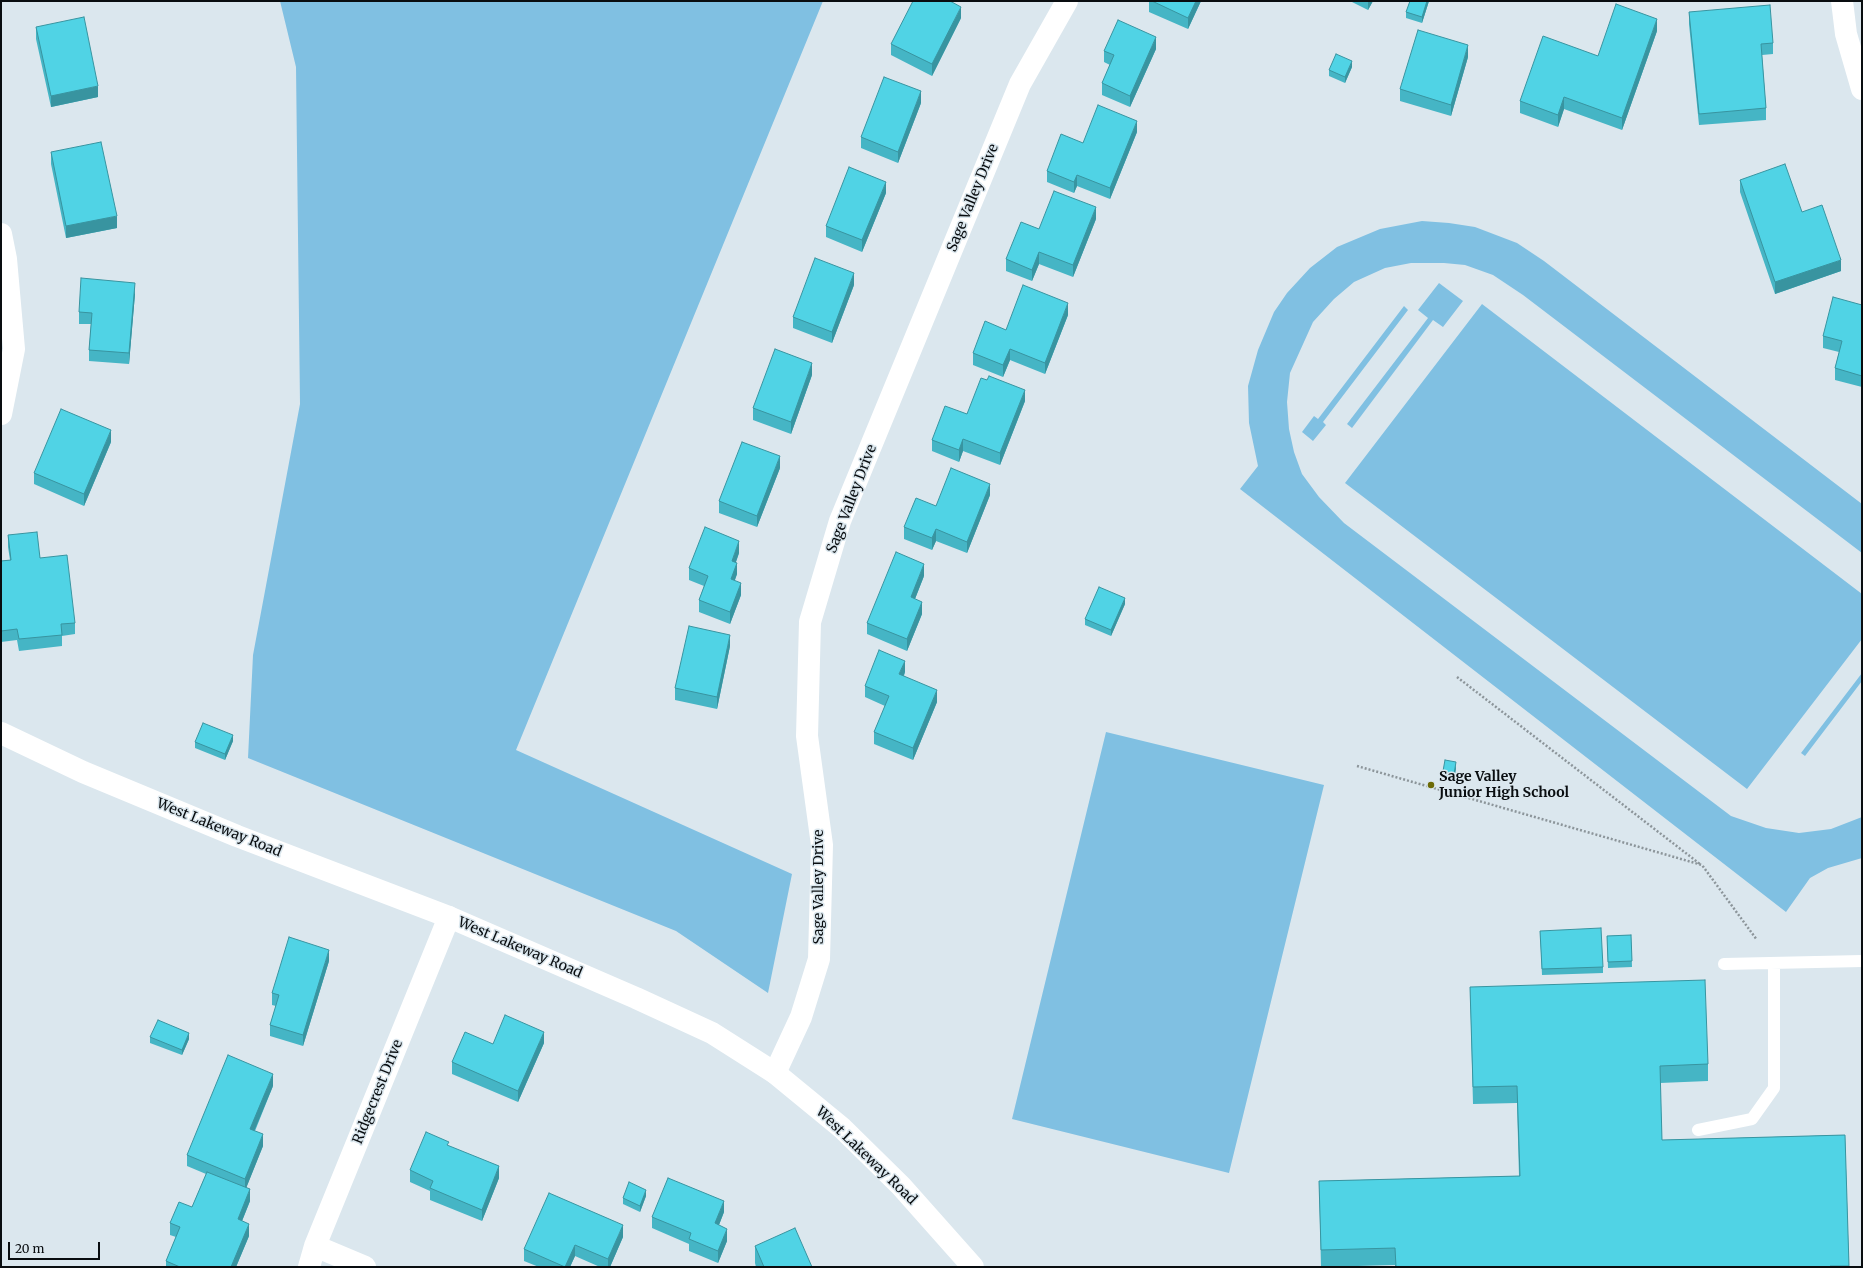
<!DOCTYPE html>
<html>
<head>
<meta charset="utf-8">
<style>
	body { margin:0 }
	#map { position:relative; width:1863px; height:1268px; overflow:hidden; background:#dbe7ee; font-family:Merriweather,serif }
	canvas { display:block }
	.frame { position:absolute; inset:0; border:2px solid #090d10; pointer-events:none }
	.scale { position:absolute; left:8px; top:1242px; width:92px; height:18px; box-sizing:border-box; border:2px solid #090d10; border-top:0; padding-left:5px; font-size:12px; line-height:14px; white-space:nowrap; color:#090d10; -webkit-text-stroke:3px #dbe7ee; paint-order:stroke }
</style>
</head>
<body>
<div id="map">
<canvas width="1863" height="1268"></canvas>
<div class="frame"></div>
<div class="scale">20 m</div>
</div>
<script>
const c = document.querySelector('canvas').getContext('2d');
c.lineJoin = 'round';
function paint(path, color) {
  c.fillStyle = color;
  c.fill(path, 'evenodd');
}
function shape(rows) {
  const path = new Path2D();
  for (const r of rows) {
    path.moveTo(r[0], r[1]);
    for (let i = 2; i < r.length; i += 2) path.lineTo(r[i], r[i + 1]);
  }
  return path;
}
function strokePath(path, color, width, dash) {
  c.strokeStyle = color;
  c.lineWidth = width;
  c.lineCap = dash ? 'butt' : 'round';
  c.setLineDash(dash || []);
  c.stroke(path);
}
function write(font, color, halo, rows, align = 'center') {
  c.font = font + ' Merriweather,serif';
  c.lineWidth = 3;
  c.setLineDash([]);
  c.textBaseline = 'middle';
  c.strokeStyle = halo;
  c.fillStyle = color;
  for (const [text, x, y, turn = 0] of rows) {
    c.save();
    c.translate(x, y);
    c.rotate((+turn || 0) * Math.PI / 180);
    c.textAlign = isNaN(turn) ? turn : align;
    if (halo) c.strokeText(text, 0, 0);
    c.fillText(text, 0, 0);
    c.restore();
  }
}
const green = shape([
	[280,1,823,1,516,750,792,874,768,993,676,931,248,758,253,655,300,404,296,67],
	[1422,221,1449,223,1475,227,1517,243,1544,261,1862,504,1862,553,1523,295,1493,275,1465,265,1444,263,1411,263,1385,268,1354,282,1334,299,1313,322,1290,373,1287,402,1289,429,1294,452,1302,474,1319,497,1344,523,1731,816,1766,828,1799,833,1831,829,1862,817,1862,858,1828,868,1810,878,1786,912,1240,489,1258,466,1249,423,1248,386,1258,350,1274,312,1287,293,1310,268,1337,247,1380,229],
	[1439,283,1463,301,1443,327,1433,320,1352,428,1347,424,1428,318,1418,310],
	[1482,304,1862,594,1862,639,1747,789,1345,483],
	[1404,306,1408,310,1323,422,1326,425,1313,441,1302,432,1314,416,1318,419],
	[1862,673,1862,681,1805,756,1801,753],
	[1106,732,1324,785,1229,1173,1012,1119]
]);
const path = shape([
	[1457,677,1700,864],
	[1357,766,1702,865,1757,940]
]);
const lane = shape([
	[1724,964,1862,961],
	[1698,1130,1752,1119,1774,1088,1774,963]
]);
const street = shape([
	[1842,1,1846,34,1862,89],
	[1,234,6,259,14,349,1,414],
	[775,1073,801,1017,819,959,822,845,807,736,810,622,840,521,1020,84,1067,1],
	[315,1246,365,1267],
	[309,1267,315,1246,449,917]
]);
const secondary = shape([
	[1,733,83,772,237,836,449,917,636,998,712,1033,775,1073,842,1128,901,1186,973,1267]
]);
const wall = shape([
	[1149,1,1201,1,1188,29,1149,12],
	[1350,1,1373,1,1368,10],
	[1429,1,1422,23,1406,18,1406,12],
	[1689,12,1773,43,1773,54,1762,55,1766,108,1766,120,1699,125,1689,24],
	[961,18,932,76,891,55,891,44],
	[36,27,98,97,51,107,36,39],
	[1657,31,1622,130,1564,109,1558,127,1520,113,1520,101,1598,56],
	[1156,49,1130,107,1102,95,1102,83,1110,65,1104,62,1104,51],
	[1468,57,1451,116,1400,101,1400,89],
	[1352,67,1345,83,1329,76,1329,70],
	[921,103,898,163,861,148,861,137],
	[1137,132,1110,199,1077,186,1074,193,1047,182,1047,171,1083,143],
	[51,152,117,228,66,238,51,164],
	[1740,180,1802,212,1841,271,1775,294,1740,192],
	[886,193,862,252,826,237,826,226],
	[1096,219,1073,277,1039,264,1032,281,1006,271,1006,259],
	[854,285,832,343,793,328,793,317],
	[135,294,129,364,89,361,89,350,91,324,79,324,79,312],
	[1862,305,1862,387,1835,380,1835,368,1839,352,1823,348,1823,336],
	[1068,315,1045,374,1010,360,1003,377,973,365,973,353,1006,330],
	[812,375,791,434,753,420,753,408],
	[987,380,1025,401,1000,465,963,451,959,462,932,451,932,440,967,414],
	[111,442,84,506,34,484,34,473],
	[780,468,757,527,719,513,719,501],
	[990,495,967,553,936,541,932,550,904,539,904,527,936,506],
	[8,535,40,558,75,623,75,634,62,636,62,646,19,651,17,640,1,642,1,561,10,560,8,547],
	[739,553,736,562,737,574,735,580,741,595,730,624,699,612,699,600,704,586,689,580,689,568],
	[924,576,915,599,922,614,907,651,867,634,867,623],
	[1125,604,1111,636,1085,625,1085,619],
	[730,646,717,709,675,700,675,688],
	[905,672,904,676,937,702,913,760,874,744,874,732,885,706,865,697,865,686],
	[233,741,225,760,195,748,195,742],
	[1456,768,1454,780,1443,777,1443,771],
	[1540,931,1603,967,1603,973,1542,975],
	[1631,935,1632,967,1608,968,1607,936],
	[329,961,303,1046,270,1036,270,1025,276,1006,272,1005,272,993],
	[1470,987,1708,1064,1708,1081,1660,1083,1662,1140,1845,1135,1849,1267,1395,1267,1395,1265,1321,1267,1319,1181,1519,1176,1517,1103,1473,1104],
	[150,1037,189,1039,182,1055,150,1043],
	[544,1043,518,1102,452,1074,452,1062,493,1044],
	[273,1086,255,1131,263,1146,246,1188,250,1201,242,1221,249,1236,236,1267,166,1267,166,1261,176,1237,170,1235,170,1223,192,1207,206,1174,187,1166,187,1155],
	[449,1146,499,1178,482,1221,430,1200,430,1191,410,1182,410,1170],
	[646,1196,640,1212,623,1204,623,1198],
	[724,1212,719,1225,727,1241,718,1263,689,1251,689,1244,652,1228,652,1217],
	[623,1237,610,1267,600,1267,575,1256,570,1267,539,1267,524,1261,524,1249],
	[755,1246,812,1267,756,1267,755,1263]
]);
const shadedWall = shape([
	[1196,1,1201,1,1188,29,1188,18],
	[1368,1,1373,1,1368,10],
	[1427,1,1429,1,1422,23,1422,17],
	[961,7,961,18,932,76,932,64],
	[1657,19,1657,31,1622,130,1622,118],
	[1156,37,1156,49,1130,107,1130,96],
	[1468,45,1468,57,1451,116,1451,105],
	[1352,61,1352,67,1345,83,1345,77],
	[98,86,98,97,51,107,51,96],
	[921,91,921,103,898,163,898,152],
	[1564,97,1564,109,1558,127,1558,115],
	[1137,121,1137,132,1110,199,1110,188],
	[1077,175,1077,186,1074,193,1074,182],
	[886,182,886,193,862,252,862,240],
	[1096,207,1096,219,1073,277,1073,265],
	[117,216,117,228,66,238,66,226],
	[1039,252,1039,264,1032,281,1032,270],
	[1841,260,1841,271,1775,294,1775,282],
	[854,273,854,285,832,343,832,332],
	[135,283,135,294,129,364,129,353],
	[1068,303,1068,315,1045,374,1045,363],
	[1010,349,1010,360,1003,377,1003,365],
	[812,363,812,375,791,434,791,422],
	[1025,390,1025,401,1000,465,1000,453],
	[111,430,111,442,84,506,84,494],
	[963,439,963,451,959,462,959,450],
	[780,456,780,468,757,527,757,516],
	[990,484,990,495,967,553,967,542],
	[936,529,936,541,932,550,932,538],
	[739,541,739,553,732,573,732,561],
	[737,563,737,574,731,590,731,579],
	[924,564,924,576,911,609,911,597],
	[741,583,741,595,730,624,730,612],
	[1125,598,1125,604,1111,636,1111,630],
	[922,602,922,614,907,651,907,639],
	[730,635,730,646,717,709,717,697],
	[905,661,905,672,899,686,899,674],
	[937,690,937,702,913,760,913,748],
	[233,735,233,741,225,760,225,754],
	[1456,762,1456,768,1454,780,1454,774],
	[329,950,329,961,303,1046,303,1035],
	[544,1032,544,1043,518,1102,518,1091],
	[189,1033,189,1039,182,1055,182,1050],
	[273,1074,273,1086,250,1141,250,1129],
	[263,1134,263,1146,245,1191,245,1179],
	[499,1166,499,1178,482,1221,482,1210],
	[250,1189,250,1201,238,1231,238,1219],
	[646,1190,646,1196,640,1212,640,1206],
	[724,1201,724,1212,715,1235,715,1223],
	[249,1224,249,1236,236,1267,231,1267],
	[623,1225,623,1237,610,1267,608,1267,608,1259],
	[727,1229,727,1241,718,1263,718,1251],
	[575,1245,575,1256,570,1267,565,1267]
]);
const building = shape([
	[913,1,950,1,961,7,932,64,891,44,913,1],
	[1152,1,1196,1,1188,18,1152,1],
	[1410,1,1427,1,1422,17,1406,12,1410,1],
	[1616,4,1657,19,1622,118,1564,97,1558,115,1520,101,1543,36,1598,56,1616,4],
	[1770,5,1773,43,1761,44,1766,108,1699,114,1689,12,1770,5],
	[84,17,98,86,51,96,36,27,84,17],
	[1118,20,1156,37,1130,96,1102,83,1114,55,1104,51,1118,20],
	[1418,30,1468,45,1451,105,1400,89,1418,30],
	[1336,54,1352,61,1345,77,1329,70,1336,54],
	[884,77,921,91,898,152,861,137,884,77],
	[1098,105,1137,121,1110,188,1077,175,1074,182,1047,171,1061,134,1083,143,1098,105],
	[101,142,117,216,66,226,51,152,101,142],
	[1785,164,1802,212,1822,205,1841,260,1775,282,1740,180,1785,164],
	[849,167,886,182,862,240,826,226,849,167],
	[1054,191,1096,207,1073,265,1039,252,1032,270,1006,259,1021,222,1039,229,1054,191],
	[815,258,854,273,832,332,793,317,815,258],
	[81,278,135,283,129,353,89,350,92,313,79,312,81,278],
	[1023,285,1068,303,1045,363,1010,349,1003,365,973,353,985,321,1006,330,1023,285],
	[1833,297,1862,305,1862,376,1835,368,1842,341,1823,336,1833,297],
	[775,349,812,363,791,422,753,408,775,349],
	[989,376,1025,390,1000,453,963,439,959,450,932,440,945,406,967,414,981,378,987,380,989,376],
	[61,409,111,430,84,494,34,473,61,409],
	[742,442,780,456,757,516,719,501,742,442],
	[951,468,990,484,967,542,936,529,932,538,904,527,916,498,936,506,951,468],
	[705,527,739,541,732,561,737,563,731,579,741,583,730,612,699,600,708,576,689,568,705,527],
	[37,532,40,558,67,555,75,623,61,624,62,635,19,639,17,629,1,631,1,561,11,560,8,535,37,532],
	[896,552,924,564,911,597,922,602,907,639,867,623,896,552],
	[1099,587,1125,598,1111,630,1085,619,1099,587],
	[689,626,730,635,717,697,675,688,689,626],
	[879,650,905,661,899,674,937,690,913,748,874,732,889,696,865,686,879,650],
	[203,723,233,735,225,754,195,742,203,723],
	[1445,760,1456,762,1454,774,1443,771,1445,760],
	[1601,928,1603,967,1542,969,1540,931,1601,928],
	[1631,935,1632,961,1608,962,1607,936,1631,935],
	[289,937,329,950,303,1035,270,1025,279,995,272,993,289,937],
	[1705,980,1708,1064,1660,1066,1662,1140,1845,1135,1849,1266,1830,1266,1830,1267,1396,1267,1395,1248,1321,1250,1319,1181,1520,1176,1517,1086,1473,1087,1470,987,1705,980],
	[505,1015,544,1032,518,1091,452,1062,465,1032,493,1044,505,1015],
	[158,1020,189,1033,182,1050,150,1037,158,1020],
	[228,1055,273,1074,250,1129,263,1134,245,1179,187,1155,228,1055],
	[426,1132,449,1142,447,1145,499,1166,482,1210,430,1188,433,1181,410,1170,426,1132],
	[207,1172,250,1189,238,1219,249,1224,231,1267,180,1267,166,1261,180,1227,170,1223,179,1202,192,1207,207,1172],
	[668,1178,724,1201,715,1223,727,1229,718,1251,689,1239,691,1233,652,1217,668,1178],
	[629,1182,646,1190,640,1206,623,1198,629,1182],
	[549,1193,623,1225,608,1259,575,1245,565,1267,524,1249,549,1193],
	[795,1228,812,1267,764,1267,755,1246,795,1228]
]);
const markers = [
	[1431,785,4,"#6c6a06"]
];
const streetNames = [
	["Sage Valley Drive",973,198,-68],
	["Sage Valley Drive",852,499,-69],
	["West Lakeway Road",219,828,22],
	["Sage Valley Drive",819,887,-90],
	["West Lakeway Road",520,948,23],
	["Ridgecrest Drive",378,1092,-68],
	["West Lakeway Road",866,1156,44]
];
const poiNames = [
	["Sage Valley",1439,777],
	["Junior High School",1439,793]
];
paint(green, '#80c0e2');
strokePath(path, '#8c959a', 2.5, [2, 2]);
strokePath(lane, '#fff', 12);
strokePath(street, '#fff', 22);
strokePath(secondary, '#fff', 22);
paint(wall, '#45b5c5');
paint(shadedWall, '#3894a0');
paint(building, '#50d3e5');
strokePath(building, '#3894a0', 1);
for (const [x, y, r, color] of markers) {
  const dot = new Path2D();
  dot.arc(x, y, r, 0, 2 * Math.PI);
  c.fillStyle = color;
  c.fill(dot);
  strokePath(dot, '#dbe7ee', 1.5);
}
write('14px', '#090d10', '#dbe7ee', streetNames);
write('bold 14px', '#090d10', '#dbe7ee', poiNames, 'left');
</script>
</body>
</html>
